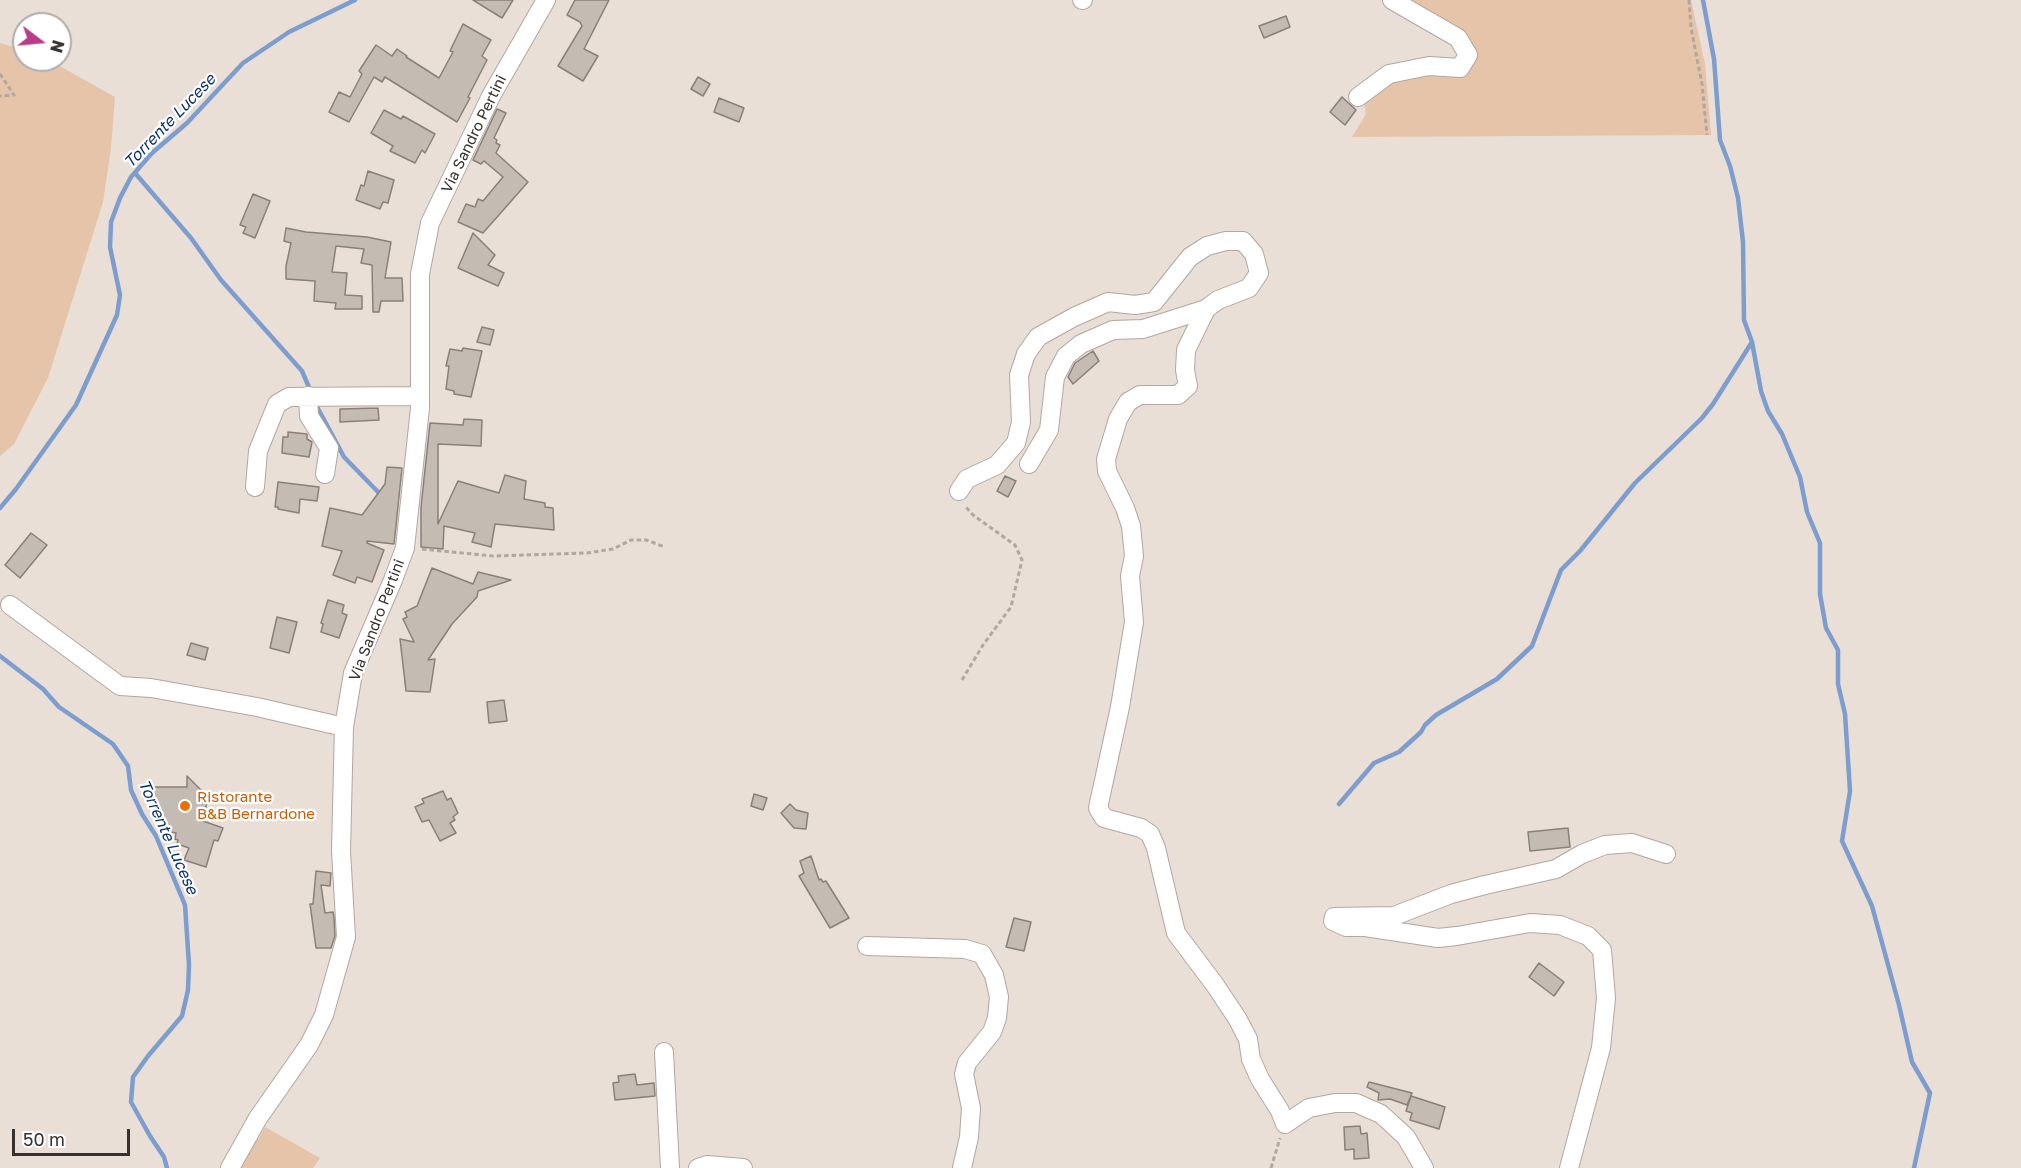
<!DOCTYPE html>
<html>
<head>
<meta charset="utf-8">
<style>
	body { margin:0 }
	#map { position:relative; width:2021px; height:1168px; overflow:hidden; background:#e9dfd7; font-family:"Golos Text",sans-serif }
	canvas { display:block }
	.north { position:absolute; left:12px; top:12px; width:60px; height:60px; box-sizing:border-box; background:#fff; border:2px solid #afadac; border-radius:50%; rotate:106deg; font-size:16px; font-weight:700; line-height:24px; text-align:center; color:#36322f }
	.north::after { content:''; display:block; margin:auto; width:21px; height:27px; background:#ba3c89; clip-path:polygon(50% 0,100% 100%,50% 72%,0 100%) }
	.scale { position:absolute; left:12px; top:1129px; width:118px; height:27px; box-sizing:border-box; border:3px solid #36322f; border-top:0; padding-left:8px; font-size:18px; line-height:21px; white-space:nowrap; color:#36322f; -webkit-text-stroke:4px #fff; paint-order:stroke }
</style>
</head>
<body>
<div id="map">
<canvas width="2021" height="1168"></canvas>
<div class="north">N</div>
<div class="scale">50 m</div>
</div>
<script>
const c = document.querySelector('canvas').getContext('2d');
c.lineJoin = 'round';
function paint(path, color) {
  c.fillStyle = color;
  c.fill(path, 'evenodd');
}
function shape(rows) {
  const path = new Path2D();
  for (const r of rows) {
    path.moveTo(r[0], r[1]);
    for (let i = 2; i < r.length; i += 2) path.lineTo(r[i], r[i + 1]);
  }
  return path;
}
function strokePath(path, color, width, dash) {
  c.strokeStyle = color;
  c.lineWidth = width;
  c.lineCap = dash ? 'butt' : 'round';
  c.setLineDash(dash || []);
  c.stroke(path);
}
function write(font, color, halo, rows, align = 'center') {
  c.font = font + ' "Golos Text",sans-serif';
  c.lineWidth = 4.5;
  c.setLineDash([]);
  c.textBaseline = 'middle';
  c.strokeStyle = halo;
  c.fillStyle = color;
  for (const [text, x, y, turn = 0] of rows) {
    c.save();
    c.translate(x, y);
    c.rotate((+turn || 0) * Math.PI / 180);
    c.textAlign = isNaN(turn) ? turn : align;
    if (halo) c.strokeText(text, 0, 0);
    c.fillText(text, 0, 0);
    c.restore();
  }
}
const green = shape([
	[1406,0,1691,0,1705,64,1711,135,1352,137,1366,114,1364,103,1392,80,1433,72,1473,52],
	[0,43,24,50,24,60,49,60,115,97,111,148,103,202,48,378,14,444,0,456],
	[265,1127,320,1158,313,1168,236,1168,252,1137,258,1140]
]);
const stream = shape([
	[1703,0,1714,59,1720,140,1730,166,1738,198,1743,242,1744,320,1752,342,1761,391,1768,411,1782,434,1800,477,1807,512,1820,543,1820,594,1826,628,1838,650,1838,684,1845,714,1850,791,1842,841,1872,906,1899,1005,1912,1062,1930,1093,1914,1168],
	[135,173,191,238,221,280,302,371,311,392],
	[315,403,344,457,381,495],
	[0,508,16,489,76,405,117,315,120,295,110,247,111,222,120,198,131,177,152,153,187,123,243,63,289,32,355,0],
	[0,656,43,689,59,707,113,744,128,766,131,790,142,814,156,836,185,905,189,965,188,990,182,1016,148,1056,133,1077,131,1102,150,1136,164,1157,167,1168],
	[1339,804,1374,763,1399,752,1421,732,1425,725,1436,715,1497,679,1532,646,1561,570,1580,551,1635,483,1702,418,1713,404,1752,342]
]);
const building = shape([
	[473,0,513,0,502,18,473,0],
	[575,0,609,0,584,49,598,56,583,81,558,66,582,26,580,22,567,15,575,0],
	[1286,16,1290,27,1264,38,1259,26,1286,16],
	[463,24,491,40,482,56,487,60,468,97,470,98,457,122,385,77,382,82,374,77,349,122,329,112,339,92,350,97,362,74,359,71,376,45,392,56,397,49,407,56,406,57,439,78,453,52,450,51,463,24],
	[698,77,710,84,703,96,691,89,698,77],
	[1342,97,1356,110,1345,125,1330,112,1342,97],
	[719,98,744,108,739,122,714,112,719,98],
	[497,109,506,113,494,138,497,140,496,143,500,145,496,153,528,182,483,233,458,222,466,204,475,207,478,199,483,201,503,177,484,161,481,164,473,160,497,109],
	[384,110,401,119,403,116,435,134,425,153,422,150,415,163,390,151,393,146,371,133,384,110],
	[368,171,394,180,388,203,383,202,380,209,356,200,361,185,364,186,368,171],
	[253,194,270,201,255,238,243,233,246,227,240,225,253,194],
	[286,228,306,232,367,237,391,242,385,278,402,278,403,301,381,301,379,312,373,312,372,265,361,263,364,249,336,246,332,272,347,273,345,295,362,296,362,309,335,309,336,303,314,301,315,281,286,279,286,266,291,243,284,241,286,228],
	[473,233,495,255,488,265,504,273,498,286,458,268,473,233],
	[482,327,494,330,490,345,477,342,482,327],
	[463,348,482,351,471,397,454,394,454,391,446,389,449,366,446,366,450,349,462,351,463,348],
	[1093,351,1099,361,1073,384,1068,377,1075,363,1093,351],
	[378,408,379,420,340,422,340,409,378,408],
	[464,419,482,420,481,446,438,444,438,524,458,481,499,493,505,475,526,481,524,499,545,503,545,507,553,508,554,530,495,524,491,547,472,542,475,533,444,526,443,549,421,547,421,507,430,423,463,425,464,419],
	[288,432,307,434,307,439,312,442,309,457,282,453,283,437,288,437,288,432],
	[387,467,402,468,394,544,367,541,367,543,384,550,372,582,357,577,355,583,333,575,342,551,322,546,330,508,362,515,385,484,387,467],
	[1005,476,1016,481,1008,497,997,491,1005,476],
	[278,482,319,487,317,501,300,499,299,513,278,509,278,507,275,507,278,482],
	[31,533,47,545,20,578,5,565,31,533],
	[432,568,473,584,478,572,511,580,478,591,477,597,452,624,428,660,435,659,430,692,406,691,400,639,414,642,403,619,407,617,405,612,417,606,432,568],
	[328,600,344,605,342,613,347,615,339,638,321,632,323,624,321,623,328,600],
	[277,617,297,622,289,653,270,648,277,617],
	[191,643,208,648,205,660,187,655,191,643],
	[504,700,507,721,489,723,487,702,504,700],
	[187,776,208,797,203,821,223,828,218,841,214,840,206,867,184,860,189,848,177,844,178,840,175,839,176,833,171,832,172,829,164,827,148,795,149,787,187,787,187,776],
	[443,791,447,800,451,798,458,813,453,817,455,820,450,823,456,833,440,841,429,820,422,822,415,807,424,803,422,799,443,791],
	[754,794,767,798,763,810,751,806,754,794],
	[790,804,796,810,808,813,806,829,794,828,781,813,790,804],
	[1568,828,1570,847,1530,851,1528,832,1568,828],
	[811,856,819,880,821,879,823,882,826,881,849,918,830,928,799,876,804,873,800,861,811,856],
	[316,871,331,873,330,886,321,885,325,913,333,912,334,917,335,936,331,948,316,948,310,904,313,904,316,871],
	[1014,918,1031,922,1024,951,1006,947,1014,918],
	[1539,963,1564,982,1554,996,1529,977,1539,963],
	[635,1074,637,1085,654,1083,655,1096,615,1100,613,1083,619,1082,618,1076,635,1074],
	[1369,1082,1412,1093,1407,1105,1390,1099,1378,1100,1379,1093,1367,1087,1369,1082],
	[1411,1096,1445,1107,1439,1129,1410,1120,1412,1113,1406,1111,1411,1096],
	[1360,1126,1361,1134,1367,1133,1369,1158,1354,1159,1354,1149,1345,1150,1344,1127,1360,1126]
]);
const path = shape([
	[1689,0,1691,28,1702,84,1707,135],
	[0,74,14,95,0,96],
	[422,549,493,556,587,553,613,549,631,540,646,540,665,547],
	[962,680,983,645,1011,607,1022,560,1015,545,973,515,965,506],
	[1271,1168,1280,1138]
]);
const minor = shape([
	[1082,0,1083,0],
	[1358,97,1389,74,1429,66,1460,68,1468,55,1458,38,1392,0],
	[1206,309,1186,350,1185,370,1188,386,1178,395,1140,395,1128,402,1118,419,1106,459,1107,471,1125,508,1131,526,1134,556,1130,576,1134,622,1120,707,1098,808,1104,818,1141,828,1150,834,1156,848,1176,933,1215,985,1237,1018,1248,1039,1251,1059,1260,1079,1280,1111,1285,1124,1309,1108,1335,1103,1356,1103,1381,1114,1406,1137,1424,1168],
	[308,396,309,416,329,448,325,474],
	[255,487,258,451,277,404,289,397,420,396],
	[959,491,967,479,997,465,1016,443,1021,422,1019,375,1026,354,1038,337,1074,317,1108,302,1135,305,1154,302,1190,257,1207,246,1226,241,1243,241,1254,254,1259,273,1249,288,1218,300,1206,309,1143,329,1113,330,1081,344,1066,356,1055,377,1049,430,1029,464],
	[10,605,120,686,151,688,257,707,344,727],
	[867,946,965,949,982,954,994,975,999,997,997,1018,992,1032,967,1063,964,1074,971,1108,969,1137,962,1168],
	[664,1052,670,1168],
	[230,1168,258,1118,309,1045,324,1015,346,937,341,851,344,727,353,673,393,580,405,548,420,408,420,274,430,223,491,96,546,0],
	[698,1168,707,1165,743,1168],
	[1569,1168,1601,1048,1606,998,1602,950,1588,936,1560,925,1530,923,1457,936,1438,938,1365,927,1346,927,1333,921,1334,917,1394,916,1451,894,1485,885,1556,869,1582,854,1605,845,1632,843,1666,854]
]);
const markers = [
	[185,806,6,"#e8710a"]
];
const streetNames = [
	["Via Sandro Pertini",474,134,-64],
	["Via Sandro Pertini",377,620,-69]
];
const foodNames = [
	["Ristorante",197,797],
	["B&B Bernardone",197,814]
];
const waterNames = [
	["Torrente Lucese",170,121,-46],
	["Torrente Lucese",168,837,66]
];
paint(green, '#e5c4a9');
strokePath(stream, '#7d9dce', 4.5);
paint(building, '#c4bbb3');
strokePath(building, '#898078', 1.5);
strokePath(minor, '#b1a7a0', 20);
strokePath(path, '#afa7a1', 3, [4.5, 3]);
strokePath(minor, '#fff', 18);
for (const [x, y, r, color] of markers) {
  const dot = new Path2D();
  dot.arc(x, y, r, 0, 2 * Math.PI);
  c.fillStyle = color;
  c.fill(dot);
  strokePath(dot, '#fff', 2);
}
write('15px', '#36322f', '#fff', streetNames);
write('15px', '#c56008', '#fff', foodNames, 'left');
write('italic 16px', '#0a336e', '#fff', waterNames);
</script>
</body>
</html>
